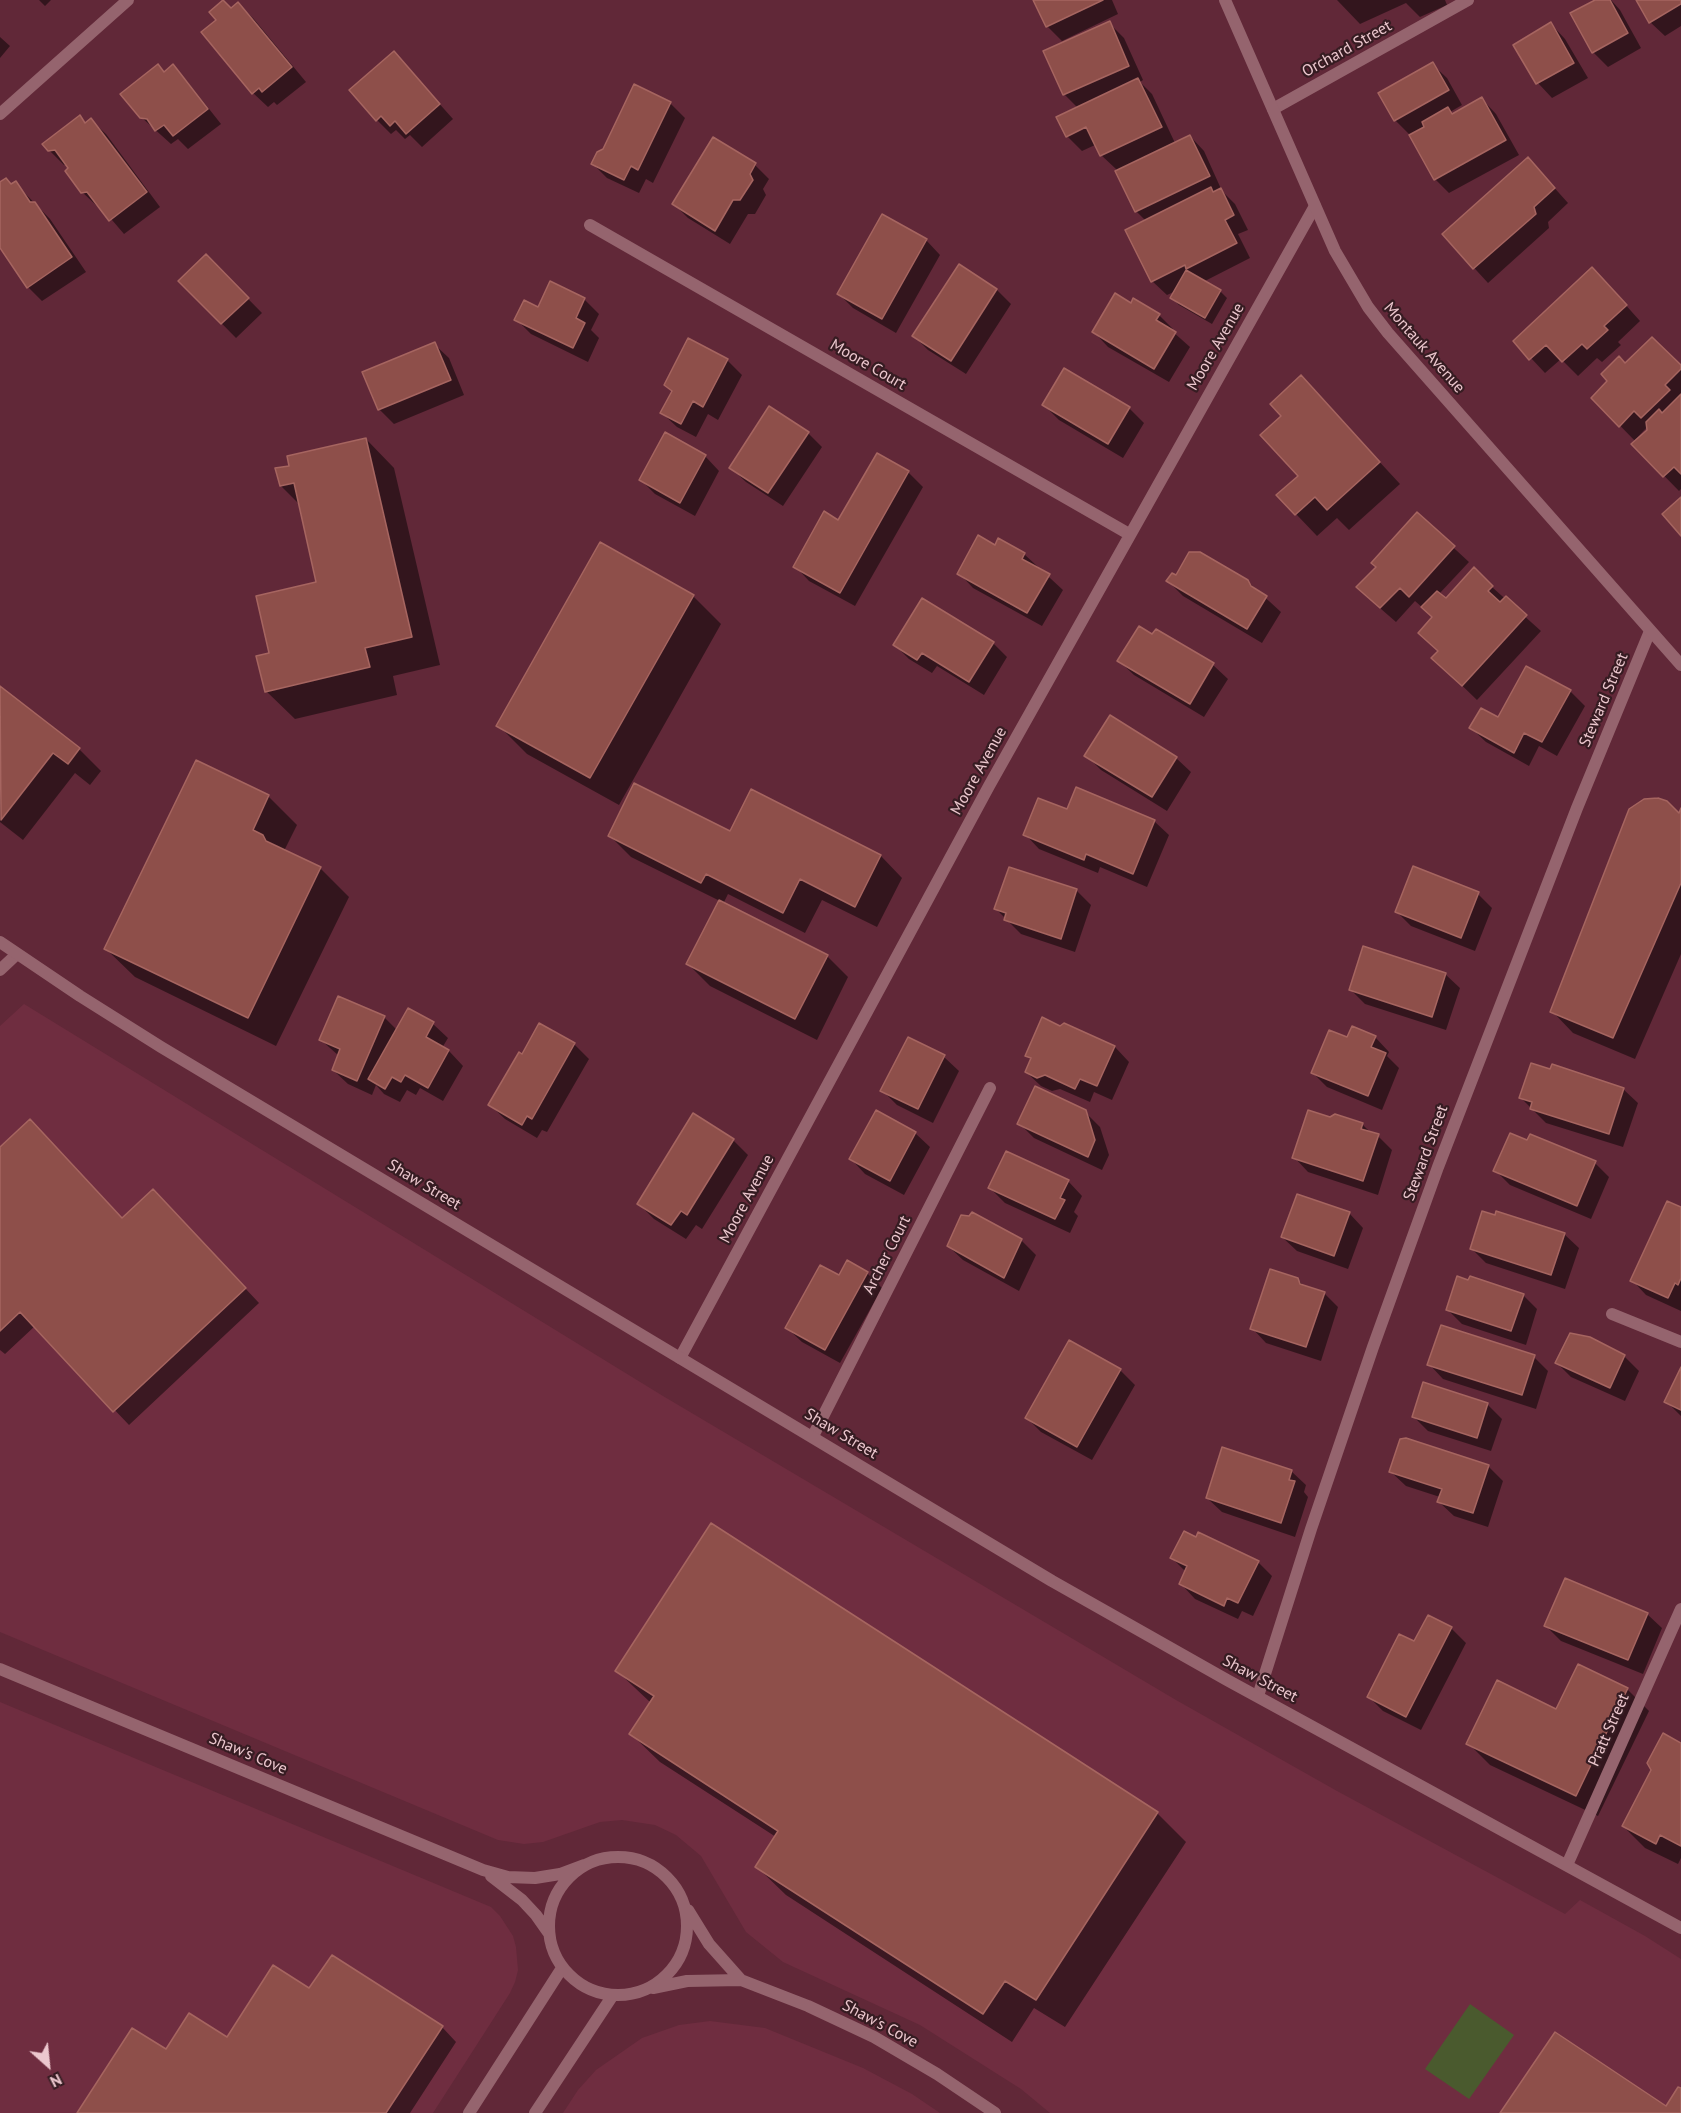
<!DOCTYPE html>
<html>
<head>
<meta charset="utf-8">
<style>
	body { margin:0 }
	#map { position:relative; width:1681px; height:2113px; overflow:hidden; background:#612838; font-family:"PT Sans",sans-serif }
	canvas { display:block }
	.north { position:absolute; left:18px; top:2035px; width:60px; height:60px; -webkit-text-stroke:4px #361c22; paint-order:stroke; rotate:153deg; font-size:16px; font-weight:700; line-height:24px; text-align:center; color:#ecc7ce }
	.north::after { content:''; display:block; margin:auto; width:21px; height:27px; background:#ecc7ce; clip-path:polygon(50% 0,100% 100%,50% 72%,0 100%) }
</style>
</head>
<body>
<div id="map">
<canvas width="1681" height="2113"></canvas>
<div class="north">N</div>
</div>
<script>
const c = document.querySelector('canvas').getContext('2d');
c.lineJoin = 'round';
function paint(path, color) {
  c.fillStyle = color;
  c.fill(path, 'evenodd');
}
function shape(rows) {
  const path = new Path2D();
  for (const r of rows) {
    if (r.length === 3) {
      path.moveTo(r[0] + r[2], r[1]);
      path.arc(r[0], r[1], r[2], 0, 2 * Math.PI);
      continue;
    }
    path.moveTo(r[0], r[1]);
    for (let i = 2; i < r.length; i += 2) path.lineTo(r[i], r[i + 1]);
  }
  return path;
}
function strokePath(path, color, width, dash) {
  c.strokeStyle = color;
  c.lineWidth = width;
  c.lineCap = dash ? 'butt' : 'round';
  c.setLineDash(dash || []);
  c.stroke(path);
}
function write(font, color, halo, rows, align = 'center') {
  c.font = font + ' "PT Sans",sans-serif';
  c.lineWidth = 4.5;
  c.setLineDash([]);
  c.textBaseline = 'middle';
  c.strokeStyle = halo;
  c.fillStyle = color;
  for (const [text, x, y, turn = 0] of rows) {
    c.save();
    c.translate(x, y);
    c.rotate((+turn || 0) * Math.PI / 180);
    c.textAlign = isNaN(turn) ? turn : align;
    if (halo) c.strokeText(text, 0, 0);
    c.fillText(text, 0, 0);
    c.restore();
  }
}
const built = shape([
	[24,1004,663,1396,1176,1700,1337,1791,1565,1914,1580,1900,1645,1936,1681,1959,1681,2113,1050,2113,1021,2089,920,2025,783,1962,746,1932,701,1856,676,1835,655,1825,622,1820,600,1822,543,1842,524,1844,498,1840,0,1632,0,1026],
	[0,1702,491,1907,500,1916,513,1936,516,1947,518,1970,515,1982,510,1993,433,2113,0,2113],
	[710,2021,765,2028,863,2068,912,2094,940,2113,563,2113,578,2090,596,2070,642,2038,679,2025]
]);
const green = shape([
	[1470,2004,1514,2035,1469,2099,1425,2069]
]);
const shadow = shape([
	[39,0,51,0,45,6],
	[1034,0,1112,0,1118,14,1062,41,1047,26],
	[1337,0,1445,0,1447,5,1420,17,1406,3,1360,24],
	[1598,0,1611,0,1620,10,1641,48,1608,67,1593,52],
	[1638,0,1681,0,1681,26,1665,36,1650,22],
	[238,4,253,18,306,82,277,105,274,102,268,107,253,93,203,33],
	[1109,23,1124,38,1143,80,1140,82,1152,94,1175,143,1190,136,1204,151,1222,191,1235,204,1248,230,1238,234,1250,258,1203,282,1220,291,1227,298,1212,324,1179,305,1172,298,1176,291,1167,295,1152,281,1146,221,1136,211,1116,169,1101,155,1095,145,1082,151,1067,136,1078,108,1064,94],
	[1551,24,1565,39,1588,78,1552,98,1538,83,1515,45],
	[0,37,10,46,0,58],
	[394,53,453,119,422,147,410,135,405,139,396,130,391,134,377,120],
	[1432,64,1447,78,1462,105,1450,112,1454,115,1482,99,1496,114,1519,155,1449,193,1435,179,1410,135,1395,120,1380,93],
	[173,66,187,81,221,124,188,149,178,139,171,144,141,117,165,73],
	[670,103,685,118,653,183,646,179,639,193,607,178,593,164,604,150],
	[79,117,86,124,91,120,106,134,160,207,124,234,100,206,97,206,82,192,68,164,64,165,49,150],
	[755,165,769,179,763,189,766,195,755,214,748,214,730,244,688,218,674,204],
	[1542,174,1568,203,1548,222,1549,228,1488,283,1444,235],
	[15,183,50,219,86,272,42,301,28,287,0,245,0,184,12,186],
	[926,240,940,255,896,333,853,308,839,294],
	[206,256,262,313,236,338,180,281],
	[1606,283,1640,321,1618,342,1621,345,1602,362,1597,358,1578,376,1561,359,1545,373,1515,341],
	[997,290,1011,304,966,374,928,350,914,336],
	[584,299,599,314,591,330,599,338,588,362,531,334,516,319,539,309],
	[1132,305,1159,315,1173,329,1172,331,1190,347,1169,382,1108,347,1094,332],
	[689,340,727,360,742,375,718,420,708,414,696,437,677,427,662,413,673,393,666,385],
	[434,344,449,358,464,395,394,424,379,409],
	[1625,365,1681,367,1681,489,1679,491,1633,444,1636,442,1593,398],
	[1648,426,1649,430,1637,441,1635,440],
	[1064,371,1129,408,1144,423,1123,458,1059,420,1044,405],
	[1301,377,1400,484,1349,530,1337,518,1317,536,1296,514,1300,476,1283,417],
	[808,433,822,447,783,506,746,482,731,468],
	[366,439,394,468,440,665,393,676,397,695,295,719,266,691,271,654,318,583,300,505,281,486,291,467],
	[877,455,908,472,923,487,855,606,809,581,795,566,839,522],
	[705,456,719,471,695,516,655,494,641,480],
	[1417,514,1469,562,1439,594,1446,600,1492,587,1541,631,1477,700,1448,672,1439,652,1434,618,1415,601,1396,622,1373,602,1377,567],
	[999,540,1024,554,1063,590,1042,626,973,588,959,573,996,547],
	[1168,581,1247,581,1281,612,1262,643,1183,596],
	[693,596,721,624,619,805,527,754,498,725],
	[1156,631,1213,665,1228,679,1204,717,1134,675,1119,661,1153,636],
	[993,643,1007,657,984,695,937,666,932,673,909,659,895,645],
	[0,688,79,749,101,771,90,785,75,773,23,840,0,822],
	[1570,691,1585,706,1557,756,1539,746,1529,766,1486,742,1471,728],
	[1086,755,1176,758,1191,772,1167,811,1101,770],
	[752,791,881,856,902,878,877,927,822,900,805,933,728,894,723,904,827,956,848,977,817,1040,710,986,688,964,720,901,631,857,609,835,731,833],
	[268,796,297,825,284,851,320,868,349,897,276,1046,135,977,106,949],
	[1068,811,1154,821,1169,835,1147,887,1100,867,1098,873,1039,849,1025,834],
	[1681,811,1681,954,1635,1059,1573,1033,1552,1011],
	[1076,890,1091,905,1075,952,1021,934,996,909],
	[1478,894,1492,908,1475,951,1411,926,1396,911],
	[1445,974,1460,988,1446,1030,1365,1004,1350,989],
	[409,1010,433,1024,448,1038,442,1048,449,1051,463,1066,443,1101,420,1088,416,1095,407,1090,400,1102,384,1094,376,1085,372,1095,348,1084,333,1070,339,1056,321,1040,384,1017,397,1030],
	[540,1025,574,1044,589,1059,547,1132,542,1130,537,1138,505,1119,490,1105,523,1056],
	[1065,1025,1115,1047,1129,1062,1112,1100,1094,1092,1090,1102,1060,1089,1052,1091,1041,1086,1026,1072,1032,1060,1027,1055],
	[1375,1037,1389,1052,1387,1056,1399,1068,1382,1110,1327,1087,1313,1073],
	[944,1057,959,1071,933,1123,897,1105,882,1090],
	[1551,1070,1623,1089,1638,1103,1623,1147,1546,1123,1521,1098],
	[1085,1112,1100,1127,1109,1155,1102,1170,1034,1138,1019,1123],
	[694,1115,733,1140,748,1155,702,1229,696,1225,686,1239,654,1219,639,1204],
	[1330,1119,1362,1124,1372,1134,1378,1136,1392,1150,1378,1195,1308,1172,1294,1157],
	[915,1133,930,1147,904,1195,865,1174,851,1159],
	[0,1149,123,1219,167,1205,259,1303,129,1425,35,1326,5,1354,0,1350],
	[1595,1163,1609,1177,1591,1219,1510,1185,1495,1170],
	[1068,1181,1082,1196,1074,1212,1078,1216,1070,1233,1005,1203,990,1188],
	[1681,1209,1681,1311,1646,1295,1632,1280],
	[1349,1213,1363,1228,1348,1269,1297,1251,1282,1237],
	[972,1214,1021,1240,1036,1255,1019,1291,963,1260,948,1246],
	[1564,1234,1579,1248,1565,1289,1486,1263,1472,1249],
	[867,1273,882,1288,840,1363,802,1342,787,1328,839,1277],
	[1297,1279,1305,1287,1324,1293,1338,1307,1321,1361,1266,1343,1252,1328],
	[1523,1295,1537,1309,1526,1345,1462,1324,1448,1310],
	[1069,1342,1120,1370,1135,1385,1092,1460,1041,1432,1027,1418],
	[1624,1356,1639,1371,1625,1401,1571,1377,1557,1363],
	[1534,1357,1548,1371,1536,1409,1443,1379,1429,1364],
	[1681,1370,1681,1416,1666,1401],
	[1487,1404,1502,1419,1491,1451,1428,1431,1414,1417],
	[1488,1466,1503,1481,1488,1527,1454,1516,1439,1502,1440,1497,1406,1486,1391,1472],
	[1291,1471,1306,1485,1304,1492,1308,1497,1295,1537,1222,1512,1207,1498],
	[712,1525,1157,1813,1186,1842,1065,2027,1034,2008,1012,2042,786,1895,757,1867,776,1837,660,1762,631,1734,651,1703,617,1671],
	[1172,1558,1258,1562,1272,1576,1253,1616,1242,1611,1238,1619,1195,1599,1181,1584,1186,1572],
	[1647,1614,1662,1628,1643,1674,1561,1641,1546,1626],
	[1429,1617,1451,1628,1466,1643,1421,1730,1383,1711,1369,1697,1415,1643],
	[1627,1689,1649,1711,1598,1816,1490,1765,1468,1743,1557,1711],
	[1681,1745,1681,1858,1678,1864,1645,1848,1623,1826],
	[310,1991,442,2027,456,2042,410,2113,78,2113,166,2051,227,2039]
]);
const building = shape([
	[223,0,231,8,238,2,292,67,262,92,259,88,252,94,201,32,216,20,209,12,223,0],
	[1033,0,1103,0,1046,27,1033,0],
	[1595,0,1610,0,1628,33,1592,53,1570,13,1595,0],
	[1636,0,1681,0,1681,4,1649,23,1636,0],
	[1110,21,1129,66,1063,95,1043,51,1110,21],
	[1551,22,1574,63,1536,84,1513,45,1551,22],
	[394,51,440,104,406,134,395,121,390,126,381,116,376,121,349,90,394,51],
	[1433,62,1449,90,1394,121,1378,93,1433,62],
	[158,64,164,72,173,64,208,109,173,136,164,125,155,131,147,119,140,118,120,94,158,64],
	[1138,78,1162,127,1100,156,1086,127,1066,137,1056,117,1138,78],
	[634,84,671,102,638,170,631,166,624,180,591,164,597,152,603,149,634,84],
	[1482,97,1506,140,1434,180,1409,135,1424,127,1422,122,1448,107,1452,114,1482,97],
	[80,115,85,123,91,118,147,192,109,221,87,192,81,193,65,171,68,168,55,150,48,151,42,144,80,115],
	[1190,135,1210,176,1135,212,1115,171,1190,135],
	[713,137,756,163,750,174,753,180,740,200,733,200,715,231,672,204,713,137],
	[1528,157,1555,188,1534,207,1536,214,1473,269,1442,234,1528,157],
	[6,178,11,184,16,181,30,202,35,202,72,257,27,288,0,248,0,182,6,178],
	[1211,187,1213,192,1221,188,1234,215,1225,220,1237,243,1186,269,1185,265,1151,282,1125,230,1211,187],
	[882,214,927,239,882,319,837,294,882,214],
	[206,254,249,298,221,324,178,281,206,254],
	[959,264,997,289,951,361,912,336,959,264],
	[1592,267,1627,305,1604,326,1608,330,1587,349,1582,344,1562,362,1546,345,1529,360,1513,341,1592,267],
	[1186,270,1221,290,1205,318,1170,298,1186,270],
	[550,281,585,298,576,318,585,323,573,348,514,320,524,300,538,307,550,281],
	[1115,293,1131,303,1133,298,1160,314,1156,320,1176,332,1154,369,1092,332,1115,293],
	[1652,337,1681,365,1681,369,1665,385,1670,390,1641,418,1634,411,1619,427,1591,398,1607,381,1601,374,1619,356,1625,363,1652,337],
	[688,338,728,359,703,407,693,401,681,424,660,413,672,391,664,385,688,338],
	[435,342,451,380,378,410,362,372,435,342],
	[1064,368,1130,407,1108,444,1042,405,1064,368],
	[1301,375,1380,462,1327,510,1315,497,1295,515,1276,495,1298,476,1260,435,1281,416,1270,404,1301,375],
	[1681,394,1681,474,1674,467,1663,477,1631,444,1647,430,1646,422,1659,409,1662,413,1681,394],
	[769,406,809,432,768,493,729,468,769,406],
	[665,432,706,455,680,503,639,480,665,432],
	[366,438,412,637,365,648,370,667,265,692,256,656,269,653,256,596,316,582,294,483,280,486,275,468,289,466,287,456,366,438],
	[877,453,909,471,840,593,793,567,824,511,838,520,877,453],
	[1681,497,1681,536,1662,514,1681,497],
	[1417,512,1455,546,1409,597,1400,588,1380,608,1356,587,1376,567,1371,563,1417,512],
	[978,535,995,545,998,538,1025,553,1022,559,1050,574,1027,613,957,574,978,535],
	[600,542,694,595,590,778,496,726,600,542],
	[1189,552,1200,552,1248,580,1251,586,1267,596,1247,629,1166,581,1172,573,1176,575,1189,552],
	[1474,567,1493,586,1488,591,1500,602,1506,596,1527,615,1462,686,1431,658,1438,651,1418,633,1432,617,1421,607,1437,591,1446,598,1474,567],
	[922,598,994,642,969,682,922,653,917,660,893,645,922,598],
	[1139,626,1152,634,1156,629,1214,663,1190,704,1117,661,1139,626],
	[1526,666,1571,690,1542,742,1524,733,1514,753,1469,728,1481,708,1498,717,1526,666],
	[0,686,80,748,68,764,53,753,1,820,0,686],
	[1110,715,1177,757,1152,797,1084,756,1110,715],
	[196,760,269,795,253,830,263,835,266,841,321,867,248,1018,104,949,196,760],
	[634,783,730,831,751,789,881,855,855,907,800,879,783,913,706,874,701,883,608,836,634,783],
	[1076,787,1155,820,1133,874,1086,854,1084,860,1023,835,1038,798,1067,809,1076,787],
	[1658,798,1667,801,1679,813,1681,808,1681,883,1613,1038,1550,1012,1629,809,1644,799,1658,798],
	[1413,866,1479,892,1461,938,1395,912,1413,866],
	[1009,867,1077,889,1061,939,1004,920,1006,913,994,909,1009,867],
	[719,900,828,955,795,1019,686,964,719,900],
	[1363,946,1446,973,1432,1017,1349,990,1363,946],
	[338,996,385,1016,357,1081,332,1070,340,1049,319,1040,338,996],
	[408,1008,434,1022,426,1037,449,1050,428,1088,405,1075,401,1082,392,1077,385,1089,368,1079,408,1008],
	[1042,1017,1060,1026,1064,1023,1115,1046,1097,1086,1080,1079,1075,1089,1045,1075,1037,1078,1025,1072,1031,1058,1025,1056,1042,1017],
	[539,1023,575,1043,532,1119,527,1116,522,1125,488,1105,519,1052,522,1054,539,1023],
	[1352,1026,1376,1036,1371,1047,1386,1053,1368,1096,1311,1073,1329,1030,1347,1037,1352,1026],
	[908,1037,945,1055,918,1109,880,1091,908,1037],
	[1531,1063,1550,1069,1552,1064,1624,1088,1609,1134,1530,1109,1532,1102,1519,1098,1531,1063],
	[1035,1086,1086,1110,1095,1140,1088,1157,1017,1124,1035,1086],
	[876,1110,916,1132,890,1181,849,1159,876,1110],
	[1308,1110,1330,1117,1335,1114,1363,1123,1361,1129,1379,1134,1363,1181,1292,1158,1308,1110],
	[693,1113,734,1139,687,1215,681,1211,671,1225,637,1204,693,1113],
	[30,1119,122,1218,153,1189,246,1288,113,1412,20,1312,0,1331,0,1147,30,1119],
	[1510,1133,1527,1140,1530,1134,1596,1161,1577,1206,1493,1171,1510,1133],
	[1006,1151,1069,1180,1060,1198,1065,1200,1055,1219,988,1188,1006,1151],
	[1297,1194,1350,1212,1334,1256,1281,1237,1297,1194],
	[1667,1201,1681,1207,1681,1278,1678,1285,1675,1283,1668,1298,1630,1281,1667,1201],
	[1482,1211,1495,1215,1496,1211,1565,1233,1551,1275,1470,1249,1482,1211],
	[972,1212,1022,1239,1004,1278,947,1246,961,1215,969,1216,972,1212],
	[847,1260,868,1272,825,1350,785,1328,820,1265,839,1275,847,1260],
	[1270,1269,1298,1278,1300,1284,1325,1292,1306,1347,1250,1329,1270,1269],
	[1457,1276,1468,1280,1470,1276,1524,1294,1511,1331,1446,1310,1457,1276],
	[1441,1325,1535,1355,1522,1395,1427,1365,1441,1325],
	[1570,1333,1590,1337,1625,1355,1610,1388,1555,1363,1570,1333],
	[1069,1340,1121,1369,1077,1447,1025,1418,1069,1340],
	[1681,1367,1681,1410,1664,1402,1681,1367],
	[1423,1382,1488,1403,1477,1438,1412,1417,1423,1382],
	[1406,1438,1489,1465,1473,1513,1437,1502,1442,1489,1389,1472,1400,1439,1406,1438],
	[1222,1447,1292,1470,1289,1480,1295,1481,1281,1523,1206,1498,1222,1447],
	[711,1523,1158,1812,1036,2000,1005,1981,983,2014,755,1867,778,1831,629,1734,654,1696,615,1671,711,1523],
	[1184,1531,1196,1537,1198,1532,1259,1561,1238,1603,1227,1598,1224,1606,1179,1584,1187,1566,1170,1558,1184,1531],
	[1565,1578,1648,1613,1628,1660,1544,1626,1565,1578],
	[1428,1615,1452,1627,1406,1717,1367,1697,1399,1634,1414,1641,1428,1615],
	[1578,1664,1628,1688,1576,1796,1466,1744,1497,1680,1556,1709,1578,1664],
	[1663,1733,1681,1743,1681,1846,1660,1835,1656,1844,1622,1826,1651,1770,1647,1763,1663,1733],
	[332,1955,443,2026,386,2113,77,2113,132,2028,166,2049,189,2013,227,2037,273,1965,309,1988,332,1955],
	[1555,2032,1666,2106,1678,2087,1681,2088,1681,2113,1500,2113,1555,2032]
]);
const minor = shape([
	[1273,109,1468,0],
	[0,114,128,0],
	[590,225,1129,534],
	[0,970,17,954],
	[1612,1314,1681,1342],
	[680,1358,989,786,1315,206],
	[813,1436,990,1088],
	[0,1669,483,1870,508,1877,535,1878,560,1874,584,1865],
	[1258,1696,1311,1529,1373,1347,1438,1167,1577,808,1650,631],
	[618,1926,69],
	[1567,1865,1681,1609],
	[491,1876,522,1900,536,1915,548,1932],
	[688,1910,709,1944,741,1980],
	[653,1988,687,1981,741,1980,808,2006,874,2037,937,2074,995,2113],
	[469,2113,562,1968],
	[535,2113,613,1995]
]);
const tertiary = shape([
	[1225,0,1335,251,1368,307,1388,333,1681,665],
	[0,942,80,996,161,1047,1052,1581,1227,1680,1681,1928]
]);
const streetNames = [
	["Orchard Street",1347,49,-29],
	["Moore Avenue",1216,347,-60],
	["Montauk Avenue",1424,348,49],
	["Moore Court",868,365,30],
	["Steward Street",1604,700,-67],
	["Moore Avenue",979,771,-61],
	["Steward Street",1426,1153,-70],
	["Shaw Street",424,1185,31],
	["Moore Avenue",747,1199,-62],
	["Archer Court",887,1255,-63],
	["Shaw Street",841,1434,31],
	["Shaw Street",1260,1679,28],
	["Pratt Street",1609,1730,-66],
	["Shaw's Cove",248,1754,23],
	["Shaw's Cove",880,2024,28]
];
paint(built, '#6f2d40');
paint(green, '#4a5a2e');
paint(shadow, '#0007');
paint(building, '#8e4f4a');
strokePath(building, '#a66560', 1.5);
strokePath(minor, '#95646e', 12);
strokePath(tertiary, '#95646e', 12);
write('16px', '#ecc7ce', '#361c22', streetNames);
</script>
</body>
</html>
